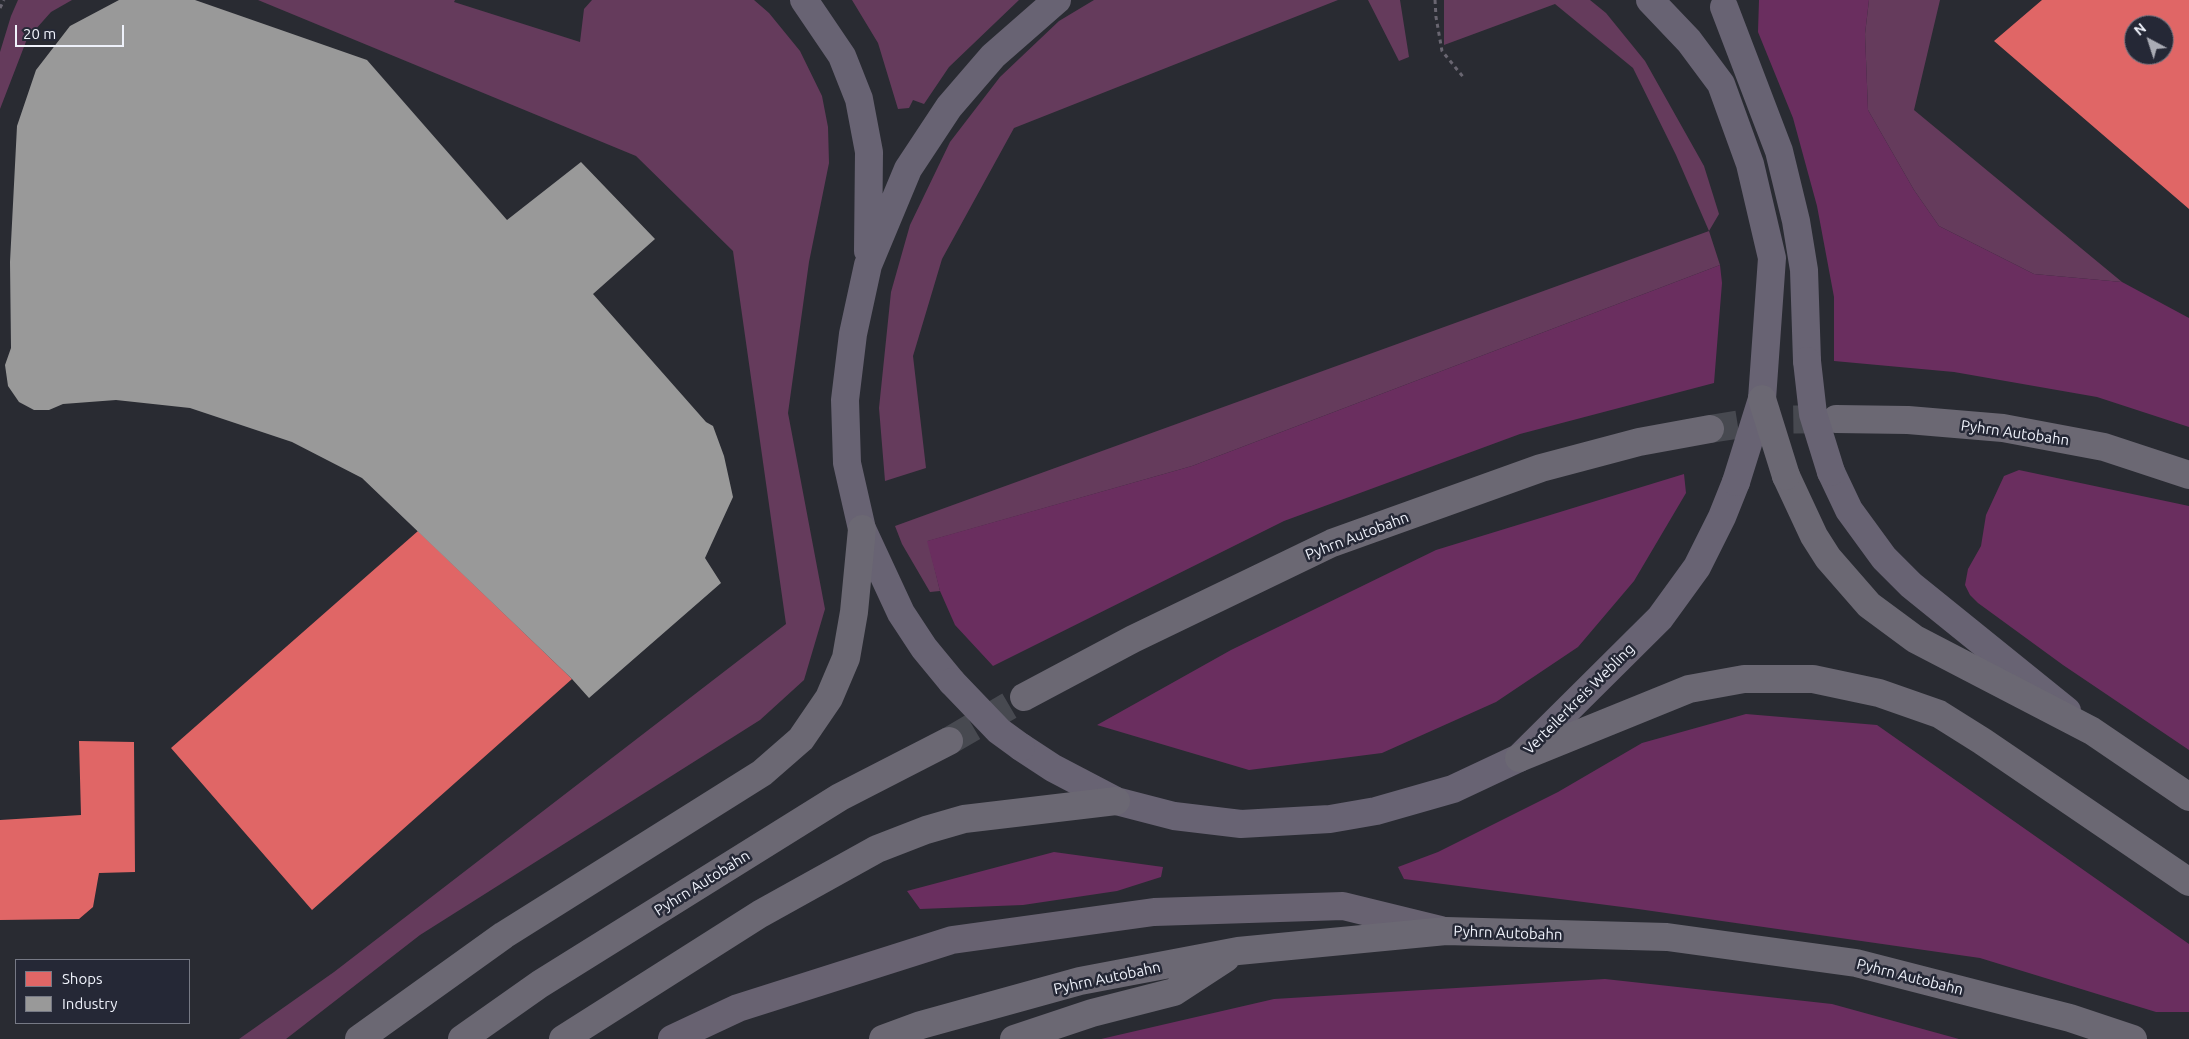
<!DOCTYPE html>
<html>
<head>
<meta charset="utf-8">
<style>
	body { margin:0 }
	#map { position:relative; width:2189px; height:1039px; overflow:hidden; background:#292b32; font-family:Ubuntu,sans-serif }
	canvas { display:block }
	.legend { position:absolute; left:15px; top:959px; width:175px; height:65px; box-sizing:border-box; background:#252836; border:1px solid #767985; margin:0; padding:6px 9px; list-style:none; font-size:15px; color:#eff2fb }
	.legend li { display:flex; align-items:center; gap:10px; height:25px }
	.legend b { width:25px; border:1px solid #767985 }
	.north { position:absolute; left:2124px; top:15px; width:50px; height:50px; box-sizing:border-box; background:#252836; border:1px solid #767985; border-radius:50%; rotate:320deg; font-size:14px; font-weight:700; line-height:20px; text-align:center; color:#eff2fb }
	.north::after { content:''; display:block; margin:auto; width:18px; height:22px; background:#aaacb5; clip-path:polygon(50% 0,100% 100%,50% 72%,0 100%) }
	.scale { position:absolute; left:15px; top:25px; width:109px; height:22px; box-sizing:border-box; border:2px solid #eff2fb; border-top:0; padding-left:6px; font-size:15px; line-height:18px; white-space:nowrap; color:#eff2fb; -webkit-text-stroke:4px #252836; paint-order:stroke }
</style>
</head>
<body>
<div id="map">
<canvas width="2189" height="1039"></canvas>
<ul class="legend">
<li><b style="height:14px;background:#e06666"></b>Shops</li>
<li><b style="height:14px;background:#999"></b>Industry</li>
</ul>
<div class="north">N</div>
<div class="scale">20 m</div>
</div>
<script>
const c = document.querySelector('canvas').getContext('2d');
c.lineJoin = 'round';
function paint(path, color) {
  c.fillStyle = color;
  c.fill(path, 'evenodd');
}
function shape(rows) {
  const path = new Path2D();
  for (const r of rows) {
    path.moveTo(r[0], r[1]);
    for (let i = 2; i < r.length; i += 2) path.lineTo(r[i], r[i + 1]);
  }
  return path;
}
function strokePath(path, color, width, dash) {
  c.strokeStyle = color;
  c.lineWidth = width;
  c.lineCap = dash ? 'butt' : 'round';
  c.setLineDash(dash || []);
  c.stroke(path);
}
function write(font, color, halo, rows, align = 'center') {
  c.font = font + ' Ubuntu,sans-serif';
  c.lineWidth = 5;
  c.setLineDash([]);
  c.textBaseline = 'middle';
  c.strokeStyle = halo;
  c.fillStyle = color;
  for (const [text, x, y, turn = 0] of rows) {
    c.save();
    c.translate(x, y);
    c.rotate((+turn || 0) * Math.PI / 180);
    c.textAlign = isNaN(turn) ? turn : align;
    if (halo) c.strokeText(text, 0, 0);
    c.fillText(text, 0, 0);
    c.restore();
  }
}
const green = shape([
	[18,0,72,0,51,12,27,39,0,109,0,52,11,16],
	[258,0,455,0,454,2,580,42,584,9,592,0,754,0,769,13,800,51,822,96,828,127,829,163,809,262,788,413,825,609,804,680,760,720,420,935,286,1039,239,1039,334,972,786,624,733,251,636,156],
	[852,0,1019,0,949,67,924,104,913,100,909,108,898,109,878,43],
	[1094,0,1338,0,1014,128,942,259,913,356,926,468,885,481,879,408,891,292,910,225,950,142,1000,77,1059,21],
	[1368,0,1400,0,1409,57,1399,61],
	[1444,0,1590,0,1606,13,1645,61,1704,166,1719,214,1709,231,1720,265,1192,466,928,541,940,591,930,592,902,544,895,526,1709,231,1676,155,1633,68,1555,4,1444,45],
	[1869,0,1940,0,1914,110,2122,282,2034,274,1939,226,1914,190,1868,110,1865,34]
]);
const forest = shape([
	[1759,0,1869,0,1865,34,1868,110,1914,190,1939,226,2034,274,2122,282,2189,318,2189,427,2097,397,1954,372,1834,361,1834,297,1817,206,1793,118,1758,32],
	[1720,265,1722,283,1714,383,1520,434,1284,521,993,666,955,625,940,591,927,541,1192,466],
	[2019,470,2189,506,2189,750,2063,665,1978,603,1970,595,1965,585,1968,569,1981,546,1986,515,2004,476],
	[1684,474,1686,493,1634,581,1578,647,1496,702,1382,753,1249,770,1097,725,1231,650,1436,550],
	[1746,714,1877,725,2189,944,2189,1012,2156,1012,1980,958,1638,909,1404,879,1398,867,1438,852,1558,792,1642,743],
	[1054,852,1163,867,1161,877,1117,891,1023,905,920,909,907,891],
	[1605,979,1832,1004,1959,1039,1101,1039,1274,999]
]);
const shops = shape([
	[2042,0,2189,0,2189,209,1994,41],
	[2134,25,2164,25,2164,55,2134,55],
	[418,531,572,679,312,910,171,748],
	[79,741,134,742,135,872,99,873,93,907,79,919,0,920,0,820,81,815]
]);
const industry = shape([
	[119,0,195,0,367,60,507,220,581,162,655,239,593,294,706,422,713,426,724,456,733,497,705,558,721,583,589,698,572,679,362,478,292,442,190,408,116,400,63,404,49,410,34,410,19,402,8,386,5,365,11,348,10,262,17,126,36,70,70,26]
]);
const highwayTunnel = shape([
	[1710,429,1767,420,1836,419],
	[949,741,1024,697]
]);
const path = shape([
	[1435,0,1436,17,1442,51,1464,78],
	[0,8,4,0]
]);
const minor = shape([
	[672,1039,738,1008,952,940,1154,912,1343,906,1441,930]
]);
const major = shape([
	[804,0,842,56,859,99,869,152,868,251],
	[1650,0,1689,41,1721,84,1750,164,1772,258,1762,399],
	[1724,7,1779,151,1796,221,1804,270,1807,361],
	[1831,472,1849,510,1884,558,1911,585,2067,711],
	[952,682,924,648,901,613,862,529,847,463,845,400,853,334,868,265,908,169,949,107,993,56,1057,0],
	[1021,747,1053,768,1116,801,1174,816,1241,824,1330,819,1376,811,1453,789,1519,758,1660,618,1697,567,1722,517,1736,482]
]);
const highway = shape([
	[1836,419,1908,420,2003,428,2104,447,2189,475],
	[1786,476,1814,536,1828,558,1869,605,1915,639,2092,731,2189,797],
	[1024,697,1133,639,1332,543,1541,468,1639,442,1710,429],
	[1519,758,1689,689,1744,679,1813,679,1879,693,1939,714,1982,741,2189,882],
	[359,1039,504,935,762,773,801,739,829,698,846,658,854,612,862,529],
	[462,1039,540,984,840,797,949,741],
	[563,1039,760,914,877,849,926,830,964,819,1116,801],
	[883,1039,921,1025,1080,981,1238,951,1446,931,1667,937,1856,963,2070,1018,2133,1039],
	[1014,1039,1092,1013,1174,992,1226,958]
]);
const majorBridge = shape([
	[1807,361,1813,414,1831,472],
	[1736,482,1762,399],
	[952,682,999,731,1021,747]
]);
const highwayBridge = shape([
	[1762,399,1786,476]
]);
const streetNames = [
	["Pyhrn Autobahn",2015,433,8],
	["Pyhrn Autobahn",1357,536,-21],
	["Verteilerkreis Webling",1579,699,-45],
	["Pyhrn Autobahn",702,883,-32],
	["Pyhrn Autobahn",1508,933,2],
	["Pyhrn Autobahn",1910,977,14],
	["Pyhrn Autobahn",1107,978,-12]
];
paint(green, '#653b5c');
paint(forest, '#6a2e5f');
paint(shops, '#e06666');
paint(industry, '#999');
strokePath(highwayTunnel, '#474950', 28, [28, 14]);
strokePath(path, '#696671', 3, [4, 4]);
strokePath(minor, '#686271', 28);
strokePath(major, '#686373', 28);
strokePath(highway, '#6b6873', 28);
strokePath(majorBridge, '#686373', 28);
strokePath(highwayBridge, '#6b6873', 28);
write('15px', '#eff2fb', '#252836', streetNames);
</script>
</body>
</html>
